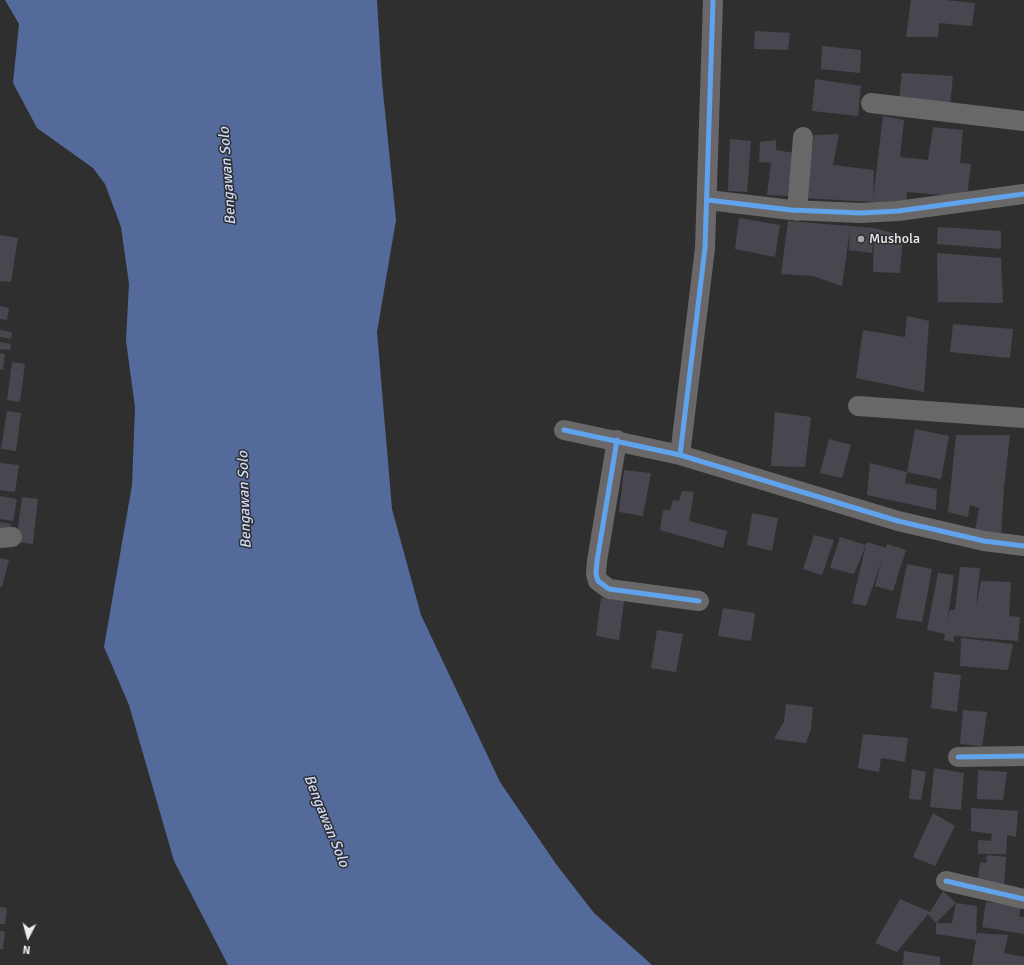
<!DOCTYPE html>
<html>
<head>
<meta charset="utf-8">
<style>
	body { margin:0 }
	#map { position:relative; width:1024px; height:965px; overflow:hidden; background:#302f30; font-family:Signika,sans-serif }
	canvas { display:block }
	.north { position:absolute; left:8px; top:917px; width:40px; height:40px; -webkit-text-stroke:3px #312e30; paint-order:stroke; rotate:186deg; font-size:11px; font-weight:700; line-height:16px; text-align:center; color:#eceaec }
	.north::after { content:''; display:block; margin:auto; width:14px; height:18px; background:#eceaec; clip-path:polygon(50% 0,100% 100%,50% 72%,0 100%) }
</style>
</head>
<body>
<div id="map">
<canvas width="1024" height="965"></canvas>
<div class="north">N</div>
</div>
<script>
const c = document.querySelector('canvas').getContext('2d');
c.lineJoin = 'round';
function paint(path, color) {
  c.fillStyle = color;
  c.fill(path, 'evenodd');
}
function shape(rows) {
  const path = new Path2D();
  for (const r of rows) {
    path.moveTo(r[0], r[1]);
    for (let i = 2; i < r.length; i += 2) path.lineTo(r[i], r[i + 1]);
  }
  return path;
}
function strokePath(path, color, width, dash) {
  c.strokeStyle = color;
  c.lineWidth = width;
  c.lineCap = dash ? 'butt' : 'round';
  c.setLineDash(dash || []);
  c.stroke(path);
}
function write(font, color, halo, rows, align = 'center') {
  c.font = font + ' Signika,sans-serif';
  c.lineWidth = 3;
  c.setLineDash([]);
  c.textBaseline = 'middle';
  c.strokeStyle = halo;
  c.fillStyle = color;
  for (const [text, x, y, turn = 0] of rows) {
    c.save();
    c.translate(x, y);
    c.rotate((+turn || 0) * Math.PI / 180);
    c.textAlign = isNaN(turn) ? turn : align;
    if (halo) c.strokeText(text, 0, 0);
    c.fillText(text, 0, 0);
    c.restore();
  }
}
const water = shape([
	[5,0,377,0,382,82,396,220,377,332,392,509,421,615,500,782,556,864,594,913,652,965,228,965,174,861,129,705,104,647,132,485,135,407,126,341,129,284,121,227,105,184,93,168,37,128,13,83,19,24]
]);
const building = shape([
	[911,0,945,0,975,3,972,26,939,23,938,37,906,37],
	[755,31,790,33,788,50,754,49],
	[822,46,861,50,860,73,821,69],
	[902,73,953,76,950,104,899,99],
	[815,79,861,86,858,116,812,111],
	[883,116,904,120,900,157,928,160,933,127,963,130,960,163,971,164,967,197,907,192,906,204,805,198,814,135,839,134,833,165,874,170,873,199],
	[730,139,751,141,747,192,728,191],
	[776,140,776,150,794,153,791,196,767,195,771,163,759,162,760,142],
	[739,218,780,225,775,257,735,249],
	[788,221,874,228,903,236,900,273,873,272,874,232,872,253,849,250,850,229,842,286,813,276,781,274],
	[938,227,1001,231,1001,249,937,244],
	[0,235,18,238,11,282,0,281],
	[937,253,1001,258,1003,303,938,302],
	[0,306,9,308,7,320,0,319],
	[907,316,929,321,924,392,856,378,863,330,905,337],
	[953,324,1013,329,1010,358,950,352],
	[0,330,12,332,11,339,0,337],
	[0,342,11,344,10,350,0,349],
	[0,353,5,354,3,370,0,369],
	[12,362,25,364,20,402,7,400],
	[7,411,21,413,16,451,1,449],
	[775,412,811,417,805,467,771,466],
	[915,429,949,436,941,479,907,472],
	[956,435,1010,435,1004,488,1001,535,975,531,979,508,970,505,968,517,948,512],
	[829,439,851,445,842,478,820,473],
	[0,463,19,465,15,492,0,490],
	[870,463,907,472,905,483,937,489,936,510,867,495],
	[624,470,651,473,643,516,619,512],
	[682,491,694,492,689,521,727,531,723,548,660,530,663,510,670,510,673,500,679,501],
	[0,496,17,499,13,521,0,519],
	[22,497,38,499,33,544,16,542],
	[752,513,778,518,772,551,747,545],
	[0,522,11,524,9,535,0,534],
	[814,535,834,540,822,575,803,569],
	[840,537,866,545,867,542,886,548,887,544,906,550,893,591,875,586,882,560,866,606,852,603,866,545,854,574,830,568],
	[0,558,9,560,2,587,0,587],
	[907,564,932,569,922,622,896,618],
	[960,567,980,568,976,608,981,581,1011,582,1009,616,1020,617,1018,641,954,636,954,642,944,640,945,634,927,630,938,573,954,575,947,624,950,610,955,610],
	[601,598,624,601,619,640,596,636],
	[723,608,755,613,751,641,718,636],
	[657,630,683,634,676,672,651,668],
	[961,638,1013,644,1008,670,960,666],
	[934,672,961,675,957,712,931,708],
	[786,704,813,707,811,729,806,743,774,739,784,721],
	[963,710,987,712,982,746,960,744],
	[863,734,908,738,905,762,881,758,879,772,858,768],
	[934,768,964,773,961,810,930,807],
	[912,769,926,772,921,800,909,799],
	[978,770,1007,772,1003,800,977,799],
	[971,808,1018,811,1016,837,1007,835,1006,854,978,854,978,840,991,841,992,834,971,831],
	[933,813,955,826,935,866,913,857],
	[987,855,1006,857,1004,888,977,885,980,862,986,863],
	[943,891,956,903,977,906,976,940,977,933,1008,935,1004,953,1024,957,1024,965,972,965,976,940,936,934,936,923,928,914,897,952,875,943,900,899,930,912],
	[956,903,952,923,936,923],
	[986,902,1021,905,1019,917,1024,917,1024,934,982,927],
	[0,907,7,908,5,924,0,924],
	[0,931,5,931,3,949,0,949],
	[904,951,940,957,940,965,903,965]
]);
const minor = shape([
	[871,103,1024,121],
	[708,200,791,210,861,213,898,211,1024,194],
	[797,211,803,137],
	[858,406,1024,418],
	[564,430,680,455,898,521,984,541,1024,546],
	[617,440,597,561,596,574,598,581,609,589,699,601],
	[680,455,705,248,713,0],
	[0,538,12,537],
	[958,757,1024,756],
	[946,881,1024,899]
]);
const cycleway = shape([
	[708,200,791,210,861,213,898,211,1024,194],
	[564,430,680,455,898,521,984,541,1024,546],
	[617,440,597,561,596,574,598,581,609,589,699,601],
	[680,455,705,248,713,0],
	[958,757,1024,756],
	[946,881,1024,899]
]);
const markers = [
	[861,239,4,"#aaa9aa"]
];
const poiNames = [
	["Mushola",869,239]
];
const waterNames = [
	["Bengawan Solo",228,176,-94],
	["Bengawan Solo",245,500,-92],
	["Bengawan Solo",326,821,68]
];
paint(water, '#536a9a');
paint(building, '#49464f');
strokePath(minor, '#696768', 20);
strokePath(cycleway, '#60a3ed', 5);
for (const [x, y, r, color] of markers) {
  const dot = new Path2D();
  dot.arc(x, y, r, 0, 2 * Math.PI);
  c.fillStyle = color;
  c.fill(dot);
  strokePath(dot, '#312e30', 1.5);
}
write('14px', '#eceaec', '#312e30', poiNames, 'left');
write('italic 15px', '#c9d9f8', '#312e30', waterNames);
</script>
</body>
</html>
